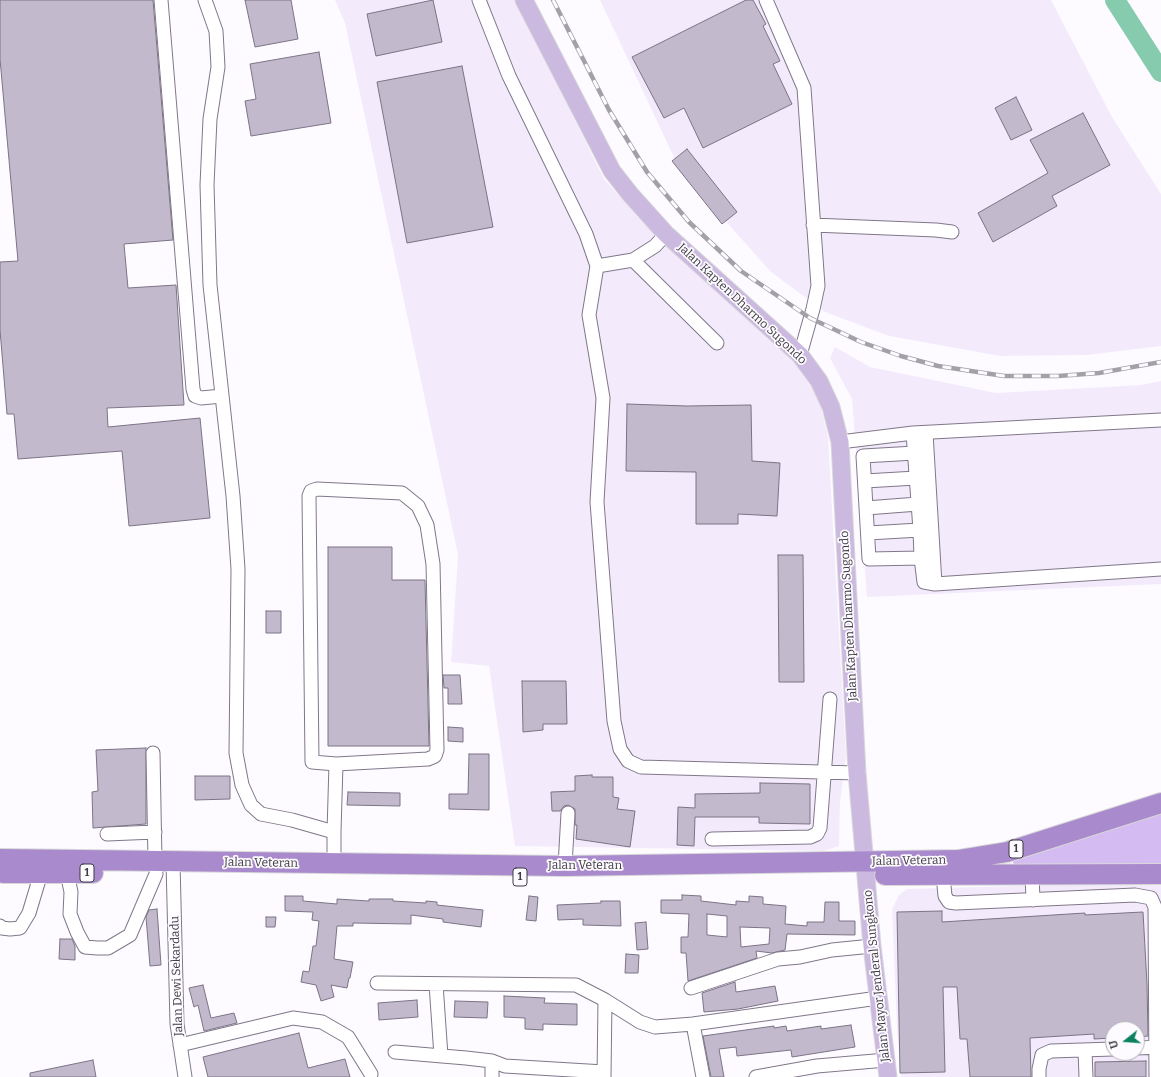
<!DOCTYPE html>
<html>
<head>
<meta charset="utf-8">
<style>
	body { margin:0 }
	#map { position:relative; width:1161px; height:1077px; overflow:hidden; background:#fdfbff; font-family:Bitter,serif }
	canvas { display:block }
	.north { position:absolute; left:1105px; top:1021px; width:40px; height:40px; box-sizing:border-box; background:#fdfbff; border:1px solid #b0aeb3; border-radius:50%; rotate:253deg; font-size:11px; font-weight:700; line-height:16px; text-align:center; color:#3d3a42 }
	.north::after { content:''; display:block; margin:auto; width:14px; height:18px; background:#0c815f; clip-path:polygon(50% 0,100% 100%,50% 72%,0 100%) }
</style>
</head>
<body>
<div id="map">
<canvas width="1161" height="1077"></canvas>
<div class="north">U</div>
</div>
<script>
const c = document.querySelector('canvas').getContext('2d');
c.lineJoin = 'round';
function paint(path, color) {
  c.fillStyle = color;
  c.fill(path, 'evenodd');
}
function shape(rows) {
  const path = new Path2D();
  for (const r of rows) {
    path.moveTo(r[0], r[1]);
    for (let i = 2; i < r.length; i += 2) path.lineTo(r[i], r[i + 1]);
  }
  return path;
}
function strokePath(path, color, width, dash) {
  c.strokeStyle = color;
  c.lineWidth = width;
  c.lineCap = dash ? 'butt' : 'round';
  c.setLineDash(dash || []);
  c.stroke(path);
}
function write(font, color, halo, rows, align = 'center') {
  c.font = font + ' Bitter,serif';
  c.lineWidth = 3.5;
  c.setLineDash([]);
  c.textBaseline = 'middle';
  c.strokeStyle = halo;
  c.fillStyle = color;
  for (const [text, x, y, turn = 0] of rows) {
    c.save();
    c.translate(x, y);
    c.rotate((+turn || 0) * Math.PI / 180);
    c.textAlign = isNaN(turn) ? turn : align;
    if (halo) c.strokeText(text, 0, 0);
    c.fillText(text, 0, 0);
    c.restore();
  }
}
const built = shape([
	[335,0,516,0,604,179,638,217,763,328,794,362,819,398,828,437,846,757,840,802,839,846,824,851,515,846,489,666,451,662,458,555,345,23],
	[600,0,1051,0,1112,117,1161,194,1161,346,1087,355,1000,356,889,336,825,312,771,272,680,170],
	[835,347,870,367,996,393,1141,385,1161,381,1161,584,867,597,852,399,830,358],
	[1161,882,1161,1077,901,1077,897,1027,892,909,899,895,907,889],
	[1113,1029,1137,1029,1137,1053,1113,1053]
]);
const green = shape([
	[1161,811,1161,866,1015,867,1013,862,1014,856]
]);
const river = shape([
	[1115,0,1161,72]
]);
const building = shape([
	[0,0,153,0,173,240,124,244,128,288,176,285,184,405,107,408,108,427,200,418,210,518,129,526,122,451,18,459,14,414,7,414,0,330,0,262,18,261,0,59,0,0],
	[245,0,291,0,298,39,255,47,245,0],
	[433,0,442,42,376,56,367,14,433,0],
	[746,0,753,0,766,24,763,26,780,61,773,64,792,104,703,148,684,108,664,118,632,57,746,0],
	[319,52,331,123,251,136,245,101,256,99,250,64,319,52],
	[462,66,493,227,407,243,377,82,462,66],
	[1016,97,1032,130,1011,140,995,108,1016,97],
	[1083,113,1110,165,1052,196,1057,206,993,242,978,213,1048,173,1030,140,1083,113],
	[687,149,737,212,722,224,672,161,687,149],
	[627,404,687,406,751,405,752,461,780,463,777,516,738,514,738,524,696,524,696,472,626,471,627,404],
	[328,547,392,547,392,580,425,580,429,746,328,746,328,547],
	[778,555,803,555,804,682,779,682,778,555],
	[266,611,281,611,281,633,266,633,266,611],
	[443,675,460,675,462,704,448,704,448,688,444,688,443,675],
	[522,681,566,681,567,724,543,724,543,730,523,732,522,681],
	[448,727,463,728,463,742,448,741,448,727],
	[146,748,146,824,93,828,92,792,98,791,96,750,146,748],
	[469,754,489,754,489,810,449,809,449,794,468,794,469,754],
	[592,775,592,777,613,777,613,797,619,798,617,809,635,811,630,847,576,839,577,825,575,825,575,809,568,805,564,806,560,811,552,811,551,792,575,791,575,776,592,775],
	[195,776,230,776,230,799,195,800,195,776],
	[760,783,810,784,810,824,759,823,759,817,695,817,694,846,677,845,678,807,695,808,695,794,760,793,760,783],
	[348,792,400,793,400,806,347,805,348,792],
	[682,895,701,896,701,901,736,905,736,901,749,902,749,896,763,897,763,904,786,906,785,924,807,926,807,922,824,922,825,902,839,902,839,921,855,921,855,935,787,934,785,950,772,953,756,951,757,958,688,981,686,953,681,953,681,937,688,937,689,914,661,913,661,900,682,900,682,895],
	[707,914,727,916,727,937,707,935,707,914],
	[740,927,770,928,769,944,741,947,740,927],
	[285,896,303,896,303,901,337,904,337,899,369,901,369,899,393,899,393,901,426,903,426,901,437,902,437,905,483,910,481,927,443,922,443,919,411,915,411,924,353,923,353,926,337,926,334,959,353,962,350,978,349,978,347,988,331,985,334,997,321,1001,316,985,301,982,303,971,309,972,313,946,316,946,319,921,312,920,313,912,285,911,285,896],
	[529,896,538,897,536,921,526,920,529,896],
	[601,901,620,901,621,926,583,925,583,919,558,920,557,905,601,903,601,901],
	[157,909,161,965,150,966,146,917,149,910,157,909],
	[942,911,942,922,1085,913,1085,915,1143,912,1147,984,1148,1036,1137,1037,1137,1029,1113,1029,1113,1038,1094,1039,1094,1034,1030,1038,1031,1077,970,1077,967,1039,960,1039,957,987,943,987,945,1072,900,1073,897,912,942,911],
	[266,917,276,917,275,927,266,927,266,917],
	[646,922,648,949,637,950,635,923,646,922],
	[60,939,72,939,75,946,75,960,59,959,60,939],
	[626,954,639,955,638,973,625,973,626,954],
	[735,982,736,992,775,986,778,1001,738,1009,704,1012,702,993,735,982],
	[203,985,211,1018,234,1013,237,1023,204,1031,198,1005,194,1007,189,988,203,985],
	[504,996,545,998,544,1003,577,1004,577,1025,543,1024,543,1030,525,1029,525,1018,504,1017,504,996],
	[417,1000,418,1017,379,1020,378,1003,417,1000],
	[455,1001,488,1002,487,1018,454,1017,455,1001],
	[851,1025,855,1047,792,1057,791,1050,737,1056,736,1047,719,1049,724,1077,711,1077,703,1036,774,1026,774,1028,786,1026,787,1031,821,1026,821,1029,851,1025],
	[299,1033,308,1068,345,1059,350,1077,208,1077,203,1057,299,1033],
	[93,1060,96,1077,30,1077,30,1073,93,1060],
	[1146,1061,1146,1077,1095,1077,1095,1062,1146,1061]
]);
const minor = shape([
	[161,0,193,389,195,396,201,398,222,396],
	[205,0,216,31,218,67,210,119,207,185,210,285,233,496,238,569,236,753,242,785,251,805,261,814,292,820,334,832,334,864],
	[479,0,509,76,586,234,597,266],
	[766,0,804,88,818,286,813,309,800,355],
	[813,225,936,230,952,232],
	[666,234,655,246,633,260,597,266,589,315,603,398,597,502,614,721,620,749,628,761,641,767,857,773],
	[633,260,717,343],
	[913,433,920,530,921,558,869,559,863,456,915,453],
	[926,433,935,584,1161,569],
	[840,442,913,433,1161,420],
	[865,481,916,478],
	[317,489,402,493,418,506,427,525,433,564,437,750,435,756,428,759,336,764,312,762,309,496,311,491,317,489],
	[866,508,918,504],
	[868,533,920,530],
	[921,558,924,582,935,584],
	[153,753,155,861],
	[334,832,336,764],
	[107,834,155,832],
	[712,839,810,837,817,834,820,828,830,699],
	[173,862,177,1024,185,1077],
	[565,866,568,813],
	[67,873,71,892,70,914,77,932,85,947,97,948,108,948,130,935,156,874],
	[1032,874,1033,900],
	[943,875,945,896,949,902,956,903,1135,895,1151,898,1155,907,1156,1077],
	[0,926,2,928,10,929,20,928,29,913,41,873],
	[377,983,576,985,605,1000,640,1022,655,1027,693,1024,878,998],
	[436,984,441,1056],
	[691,988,778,959,800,957,832,950,872,946],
	[693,1024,703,1077],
	[180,1045,293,1018,322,1022,348,1037,371,1074],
	[1137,1048,1161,1047],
	[1085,1050,1086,1077],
	[395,1052,466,1058,492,1061,505,1066,604,1072],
	[492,1061,492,1077],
	[604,1077,605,1000],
	[756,1077,817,1066,886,1060],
	[1039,1077,1039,1069,1042,1055,1051,1051,1113,1049]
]);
const major = shape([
	[524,0,612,171,630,194,666,234,800,355,819,381,831,407,840,442,857,773,872,946,888,1077]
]);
const highway = shape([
	[0,859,565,866,958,860,1007,852,1161,803],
	[3,873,93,873],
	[885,875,1161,874]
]);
const rail = shape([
	[553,0,609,110,647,172,689,222,741,271,810,318,861,342,901,356,938,366,1004,376,1058,376,1099,373,1161,362]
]);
const shields = [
	[1016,849,14],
	[87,873,14],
	[520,877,14]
];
const shieldNames = [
	["1",1016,849],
	["1",87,873],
	["1",520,877]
];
const streetNames = [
	["Jalan Kapten Dharmo Sugondo",742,304,43],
	["Jalan Kapten Dharmo Sugondo",849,616,-93],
	["Jalan Veteran",909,861,-1],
	["Jalan Veteran",261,863,1],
	["Jalan Veteran",585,866],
	["Jalan Dewi Sekardadu",177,976,-92],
	["Jalan Mayor Jenderal Sungkono",877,976,-96]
];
paint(built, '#f3ebfc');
paint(green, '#d4bbf1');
strokePath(river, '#87cbae', 20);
paint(building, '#c2b9cd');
strokePath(building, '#7c7486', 1);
strokePath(minor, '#80778a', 15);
strokePath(major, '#d8d8d9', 19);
strokePath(highway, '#d8d8d9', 22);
strokePath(minor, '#fff', 13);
strokePath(major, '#cbb9e0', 17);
strokePath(highway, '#a98acc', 20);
strokePath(rail, '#a3a1a7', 4.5);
strokePath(rail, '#fdfbff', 3, [9]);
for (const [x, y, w] of shields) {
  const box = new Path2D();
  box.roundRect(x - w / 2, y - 9, w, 18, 3);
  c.fillStyle = '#fdfbff';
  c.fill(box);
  strokePath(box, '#3d3a42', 1);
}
write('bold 11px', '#3d3a42', null, shieldNames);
write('12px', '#3d3a42', '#fdfbff', streetNames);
</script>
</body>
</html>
